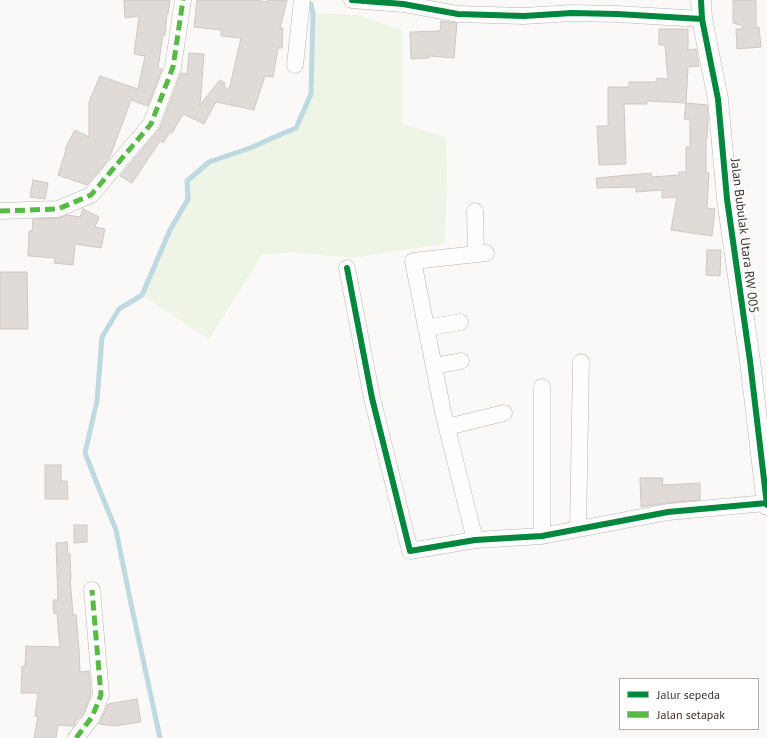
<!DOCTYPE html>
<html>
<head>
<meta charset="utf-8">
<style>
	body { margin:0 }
	#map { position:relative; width:767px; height:738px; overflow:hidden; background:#fbf9f7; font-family:"PT Sans",sans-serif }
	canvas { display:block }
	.legend { position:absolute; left:619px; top:678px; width:140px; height:52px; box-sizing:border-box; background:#fff; border:1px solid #b1aeab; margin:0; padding:5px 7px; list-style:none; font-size:12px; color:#3d342e }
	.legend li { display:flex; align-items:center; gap:8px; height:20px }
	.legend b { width:20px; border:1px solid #b1aeab }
</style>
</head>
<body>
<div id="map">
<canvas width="767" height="738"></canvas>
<ul class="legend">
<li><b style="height:5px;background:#00873e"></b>Jalur sepeda</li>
<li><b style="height:5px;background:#58b947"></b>Jalan setapak</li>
</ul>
</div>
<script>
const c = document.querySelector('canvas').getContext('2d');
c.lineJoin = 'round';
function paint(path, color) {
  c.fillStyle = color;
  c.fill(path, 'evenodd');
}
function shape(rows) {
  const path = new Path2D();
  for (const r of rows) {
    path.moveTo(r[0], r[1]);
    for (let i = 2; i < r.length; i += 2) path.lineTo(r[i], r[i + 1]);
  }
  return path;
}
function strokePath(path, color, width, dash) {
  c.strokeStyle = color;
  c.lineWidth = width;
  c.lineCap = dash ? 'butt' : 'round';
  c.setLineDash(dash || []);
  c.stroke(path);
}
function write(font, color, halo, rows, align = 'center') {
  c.font = font + ' "PT Sans",sans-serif';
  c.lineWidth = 3.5;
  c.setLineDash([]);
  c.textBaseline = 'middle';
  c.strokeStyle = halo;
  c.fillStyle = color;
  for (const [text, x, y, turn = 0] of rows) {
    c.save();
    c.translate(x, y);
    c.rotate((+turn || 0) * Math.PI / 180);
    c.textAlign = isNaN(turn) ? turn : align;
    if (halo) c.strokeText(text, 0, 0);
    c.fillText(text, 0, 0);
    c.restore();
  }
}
const green = shape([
	[313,13,358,15,402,30,402,124,446,137,447,187,444,244,351,258,293,252,262,255,209,339,142,295,170,230,188,199,187,181,209,162,250,148,296,128,311,94]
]);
const stream = shape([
	[160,738,130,599,116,530,100,491,85,453,97,401,102,337,119,309,142,295,170,230,188,199,187,181,209,162,250,148,277,136,296,128,311,94,313,13,311,4]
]);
const building = shape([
	[124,0,170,0,168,14,167,13,165,35,163,35,158,68,162,69,148,106,131,100,109,159,87,185,58,175,66,150,65,149,75,130,89,137,89,102,100,76,138,89,145,56,134,54,139,16,125,18,124,0],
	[197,0,256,0,267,2,268,0,287,0,280,28,283,28,282,48,278,48,273,77,265,76,254,109,255,110,216,102,204,124,183,114,172,133,170,132,163,143,160,141,132,183,120,176,160,128,181,73,187,74,189,53,204,54,200,105,220,80,225,83,224,86,229,90,241,38,221,36,221,30,194,27,197,0],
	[733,0,756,0,756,28,759,27,761,47,737,49,736,29,743,29,743,26,733,23,733,0],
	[441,21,457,23,454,58,429,56,429,58,411,59,410,32,440,31,441,21],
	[659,29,688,29,688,50,696,49,699,66,688,67,686,103,647,101,647,104,624,104,626,164,599,165,597,126,608,126,608,87,629,87,629,82,656,82,657,78,668,79,665,45,659,45,659,29],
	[686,103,707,105,708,115,707,139,706,139,706,173,709,173,707,208,715,209,712,236,671,230,677,197,662,198,662,190,636,192,636,187,597,188,596,178,651,173,652,177,679,175,679,172,686,172,686,147,690,147,690,120,684,119,686,103],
	[33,180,48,183,45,199,30,197,33,180],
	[83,209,99,217,95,227,105,229,101,248,75,244,73,265,54,263,55,258,28,256,29,231,32,231,33,219,59,218,67,215,80,217,83,209],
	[707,250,721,250,720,276,706,275,707,250],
	[0,272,27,272,28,329,0,329,0,272],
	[45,465,61,465,61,481,67,481,68,499,45,499,45,465],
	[640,478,663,478,662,485,700,483,700,500,667,503,641,507,640,478],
	[74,525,87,525,87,542,74,543,74,525],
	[67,542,68,554,70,554,71,578,70,578,73,615,76,615,79,650,80,672,89,671,91,694,84,712,77,720,75,720,75,724,73,726,58,725,56,738,34,738,38,717,35,716,38,693,21,693,22,666,25,667,26,646,60,647,57,613,54,614,53,600,58,600,56,543,67,542],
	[137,699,141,722,115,726,99,724,108,704,137,699]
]);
const minor = shape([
	[352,0,403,4,458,14,524,16,572,13,617,14,702,19],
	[295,65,302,0],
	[0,211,58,209,91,195,151,124,173,67,183,0],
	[475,211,476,254],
	[347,268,372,398,410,551,475,540,542,536,668,512,767,503],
	[426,328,460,322],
	[434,366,461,361],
	[542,387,542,536],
	[447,427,504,413],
	[578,529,581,362],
	[475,540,443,412,413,261,486,253],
	[76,738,92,717,101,695,92,590]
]);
const tertiary = shape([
	[701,0,702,19,718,99,727,199,750,361,767,505]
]);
const quiet = shape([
	[0,211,58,209,91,195,151,124,173,67,183,0],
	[76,738,92,717,101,695,92,590]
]);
const cycleway = shape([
	[352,0,403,4,458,14,524,16,572,13,617,14,702,19],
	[701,0,702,19,718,99,727,199,750,361,767,505],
	[347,268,372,398,410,551,475,540,542,536,668,512,767,503]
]);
const streetNames = [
	["Jalan Bubulak Utara RW 005",744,236,83]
];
paint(green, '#eef4e6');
strokePath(stream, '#bed9df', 5);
paint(building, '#e1dbd8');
strokePath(building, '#cdc8c4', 1);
strokePath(minor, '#b9b4b1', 17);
strokePath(tertiary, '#b9b4b1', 21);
strokePath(minor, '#fefefe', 16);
strokePath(tertiary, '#fefefe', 20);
strokePath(quiet, '#58b947', 5, [10, 5]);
strokePath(cycleway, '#00873e', 6);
write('13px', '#3d342e', '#fff', streetNames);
</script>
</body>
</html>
